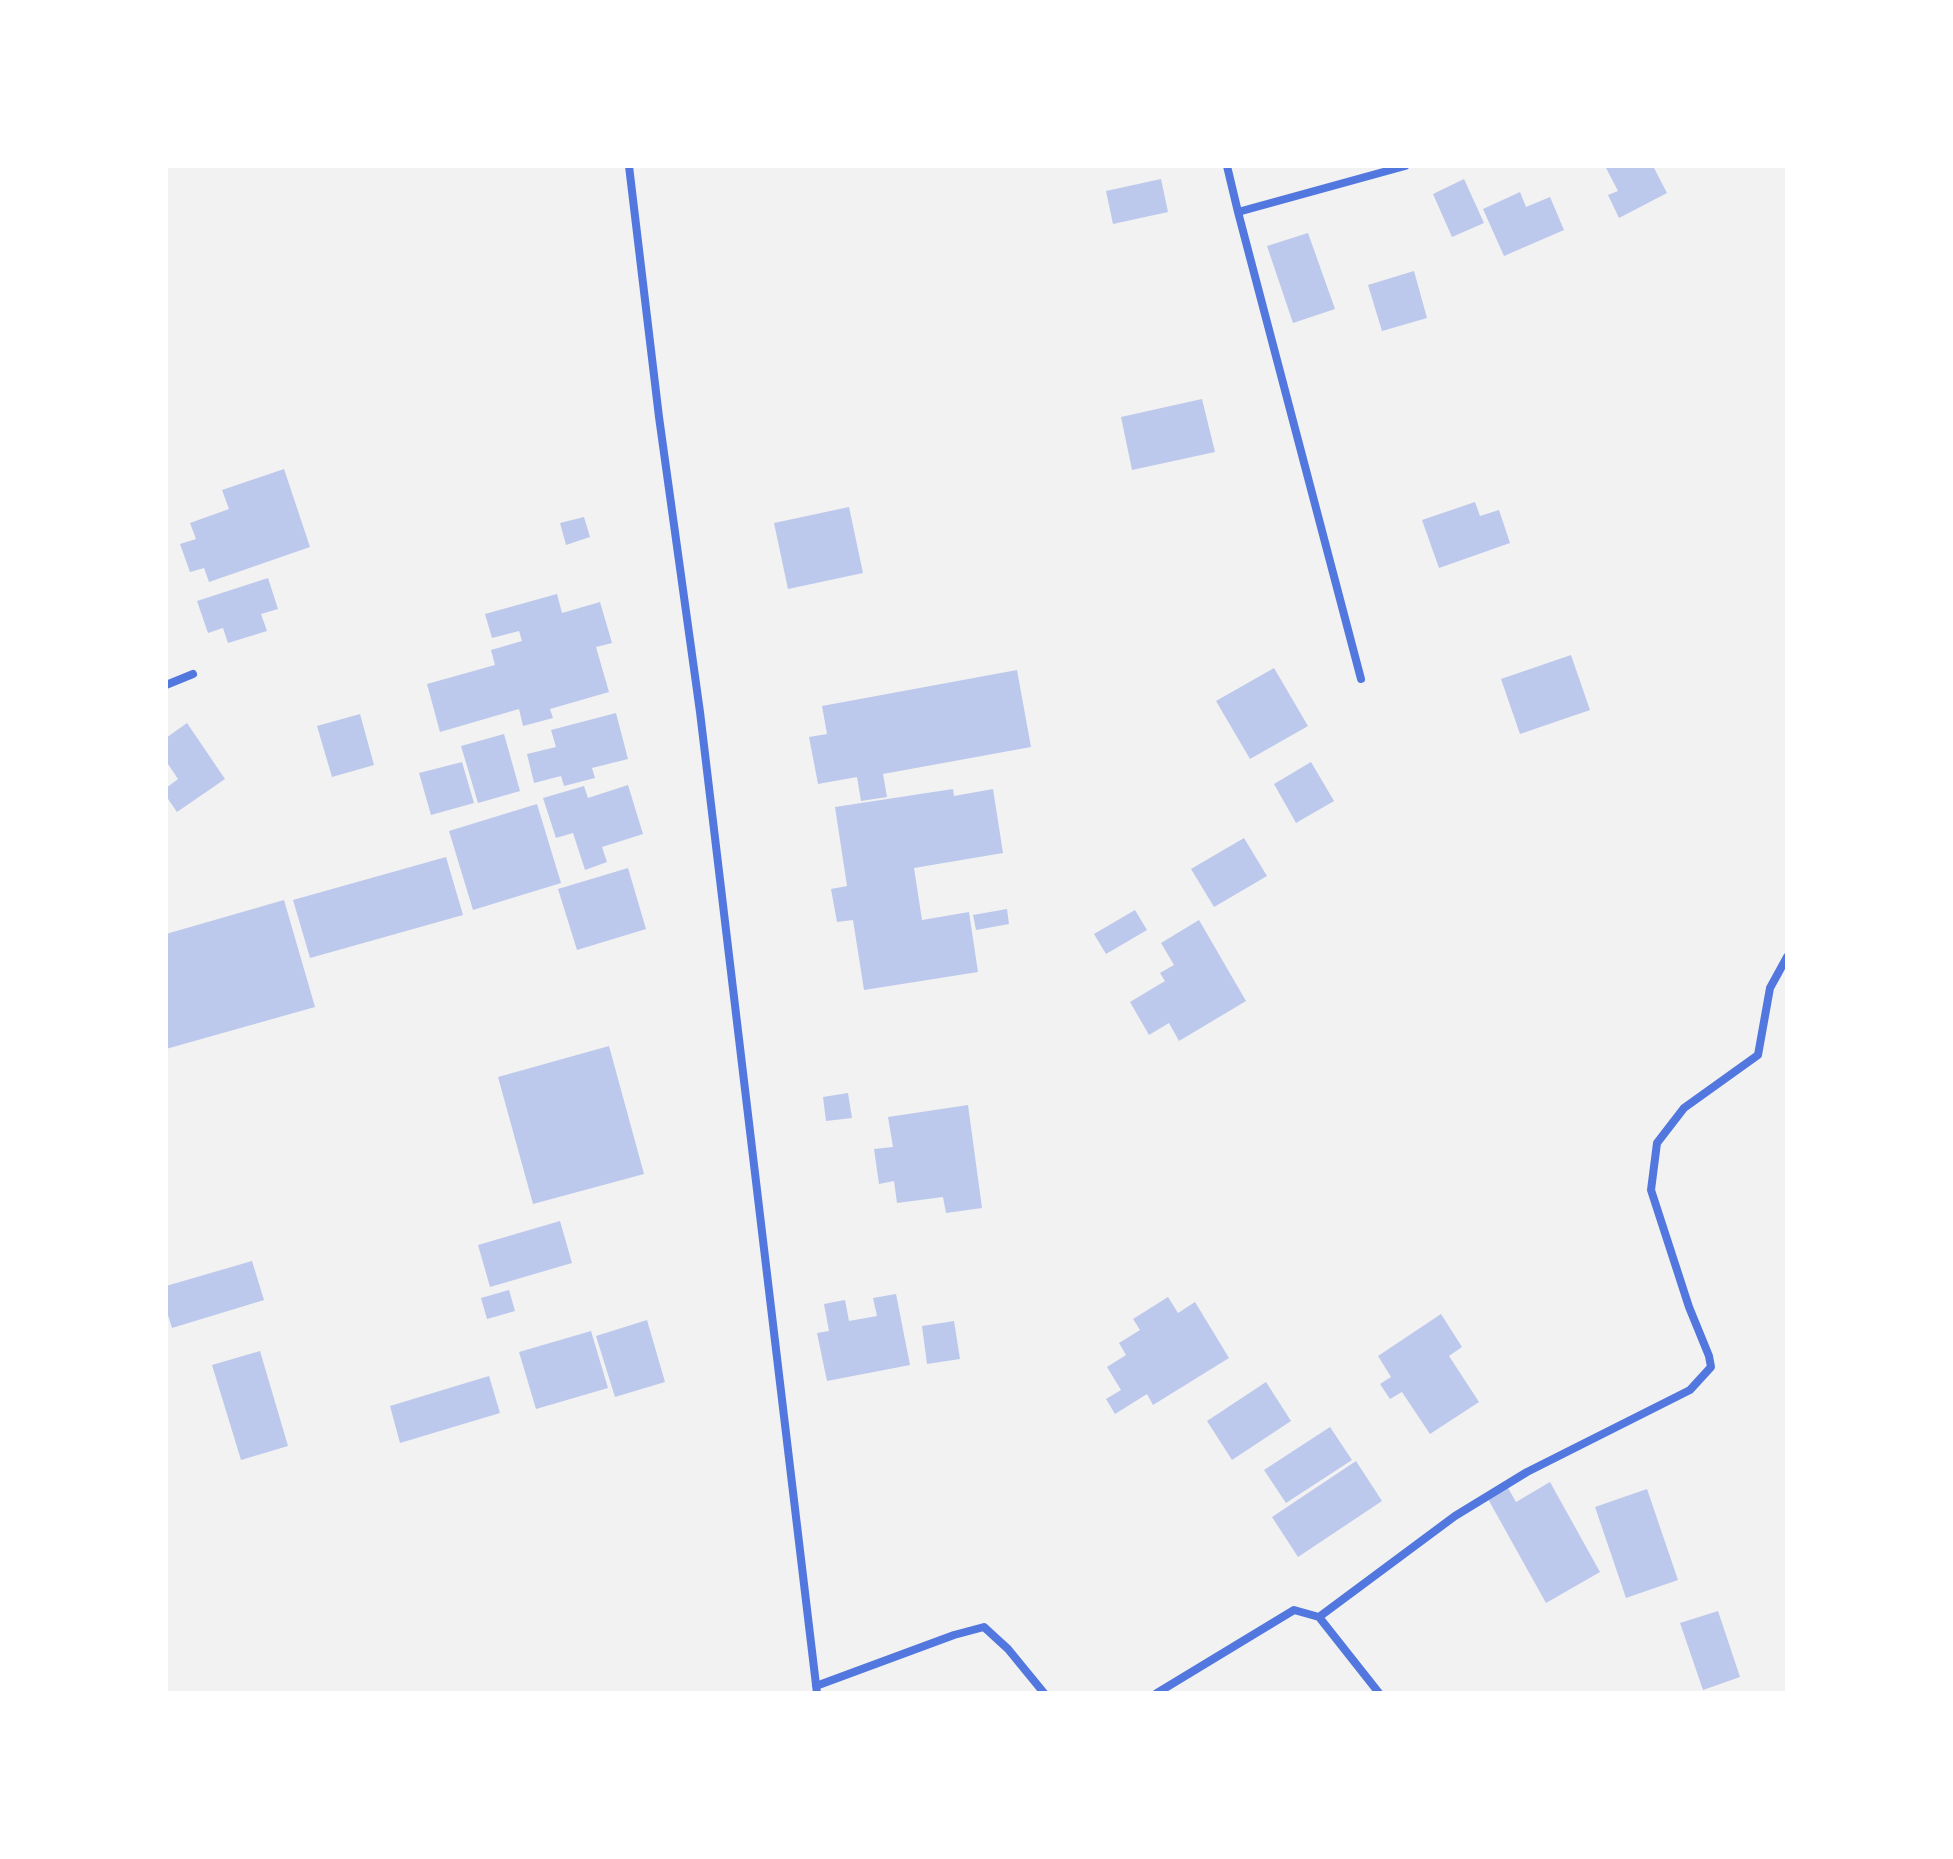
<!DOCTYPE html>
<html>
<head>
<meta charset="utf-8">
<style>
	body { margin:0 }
	#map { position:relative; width:1953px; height:1859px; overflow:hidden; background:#f2f2f2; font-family:"Roboto Serif",serif }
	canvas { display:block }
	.frame { position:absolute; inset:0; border:168px solid #fff; pointer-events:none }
</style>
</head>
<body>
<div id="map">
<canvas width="1953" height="1859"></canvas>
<div class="frame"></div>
</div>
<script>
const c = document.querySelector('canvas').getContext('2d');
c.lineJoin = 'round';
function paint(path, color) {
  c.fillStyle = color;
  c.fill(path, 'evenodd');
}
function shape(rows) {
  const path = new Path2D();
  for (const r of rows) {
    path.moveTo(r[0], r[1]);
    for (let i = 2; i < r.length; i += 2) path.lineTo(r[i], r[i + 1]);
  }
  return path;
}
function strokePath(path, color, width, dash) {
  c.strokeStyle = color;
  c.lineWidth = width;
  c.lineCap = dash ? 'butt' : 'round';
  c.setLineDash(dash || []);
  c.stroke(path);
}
const building = shape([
	[1605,166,1653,166,1667,193,1619,218,1608,195,1618,191],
	[1161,179,1168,212,1113,224,1106,191],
	[1464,179,1484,223,1452,237,1433,194],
	[1520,192,1526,207,1550,197,1564,230,1504,256,1483,209],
	[1308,233,1335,309,1293,323,1267,246],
	[1414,271,1427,318,1382,331,1368,285],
	[1202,399,1215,452,1132,470,1121,417],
	[284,469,310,547,209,582,204,568,190,572,180,544,196,539,190,523,229,509,222,490],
	[1475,502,1480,516,1499,510,1510,543,1439,568,1422,520],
	[849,507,863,573,788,589,774,523],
	[584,517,590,537,566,545,560,523],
	[268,578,278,609,261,614,267,631,228,643,223,628,208,633,197,601],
	[557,594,562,613,600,602,612,643,596,647,609,692,550,709,553,718,523,726,519,709,440,732,427,684,495,665,491,650,522,641,519,631,492,638,485,614],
	[1571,655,1590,710,1520,734,1501,679],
	[1274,668,1308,726,1250,759,1216,701],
	[1017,670,1031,747,883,774,887,797,861,801,857,777,818,784,809,737,827,734,822,706],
	[616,713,628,759,592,768,595,778,564,786,561,776,534,783,527,754,556,747,551,730],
	[360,714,374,765,332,777,317,726],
	[187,723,225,779,177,812,166,796,166,788,178,779,166,761,166,738],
	[504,734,520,791,478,803,461,746],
	[462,762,474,803,431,815,419,773],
	[1311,762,1334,801,1296,823,1274,784],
	[628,785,643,834,602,847,607,862,585,870,573,833,556,838,543,798,584,786,588,798],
	[953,789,954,796,993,789,1003,853,914,868,922,920,969,912,978,972,864,990,853,920,837,922,831,889,847,886,835,807],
	[537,804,561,883,473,910,449,831],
	[1244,838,1267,876,1214,907,1191,869],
	[446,857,463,915,310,958,293,900],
	[628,868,646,929,577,950,558,889],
	[284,900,315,1007,166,1049,166,934],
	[1007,909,1009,924,976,930,973,915],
	[1135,910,1147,930,1106,954,1094,934],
	[1199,920,1246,1001,1179,1041,1169,1023,1149,1035,1130,1002,1165,981,1160,973,1174,965,1161,943],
	[609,1046,644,1174,533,1204,498,1077],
	[848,1093,852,1118,826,1121,823,1097],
	[968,1105,982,1208,946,1213,943,1197,897,1203,894,1181,879,1184,874,1149,893,1147,888,1117],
	[560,1221,572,1263,490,1287,478,1245],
	[252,1261,264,1300,172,1328,166,1309,166,1286],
	[509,1290,515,1311,487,1319,481,1298],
	[896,1294,910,1365,827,1381,817,1333,829,1331,824,1304,845,1300,849,1321,877,1316,873,1298],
	[1168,1297,1178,1313,1195,1302,1229,1358,1153,1405,1147,1394,1115,1414,1106,1399,1121,1390,1107,1367,1126,1355,1119,1343,1140,1330,1133,1319],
	[1441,1314,1462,1347,1449,1356,1479,1402,1430,1434,1402,1392,1390,1399,1380,1384,1391,1377,1378,1356],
	[647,1320,665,1382,615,1397,596,1336],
	[954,1321,960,1359,927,1364,922,1326],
	[591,1331,608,1388,536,1409,519,1352],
	[260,1351,288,1446,241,1460,212,1365],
	[489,1376,500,1413,400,1443,390,1406],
	[1266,1382,1291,1421,1232,1460,1207,1421],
	[1330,1427,1352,1460,1286,1503,1264,1470],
	[1356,1461,1382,1501,1298,1557,1272,1517],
	[1550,1482,1600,1572,1546,1603,1488,1499,1508,1488,1516,1502],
	[1647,1489,1678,1580,1626,1598,1595,1507],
	[1718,1611,1740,1677,1703,1690,1680,1623]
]);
const minor = shape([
	[629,166,659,417,700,712,817,1693],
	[1227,166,1238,212,1405,166],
	[1238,212,1361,679],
	[166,685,193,674],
	[1319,1617,1455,1516,1527,1472,1690,1390,1711,1367,1709,1356,1689,1307,1651,1190,1657,1143,1684,1108,1758,1055,1770,988,1787,957],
	[816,1686,954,1635,984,1627,1008,1649,1044,1693],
	[1157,1693,1294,1610,1319,1617,1379,1693]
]);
paint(building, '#bdc9ec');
strokePath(minor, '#5277de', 8);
</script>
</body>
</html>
